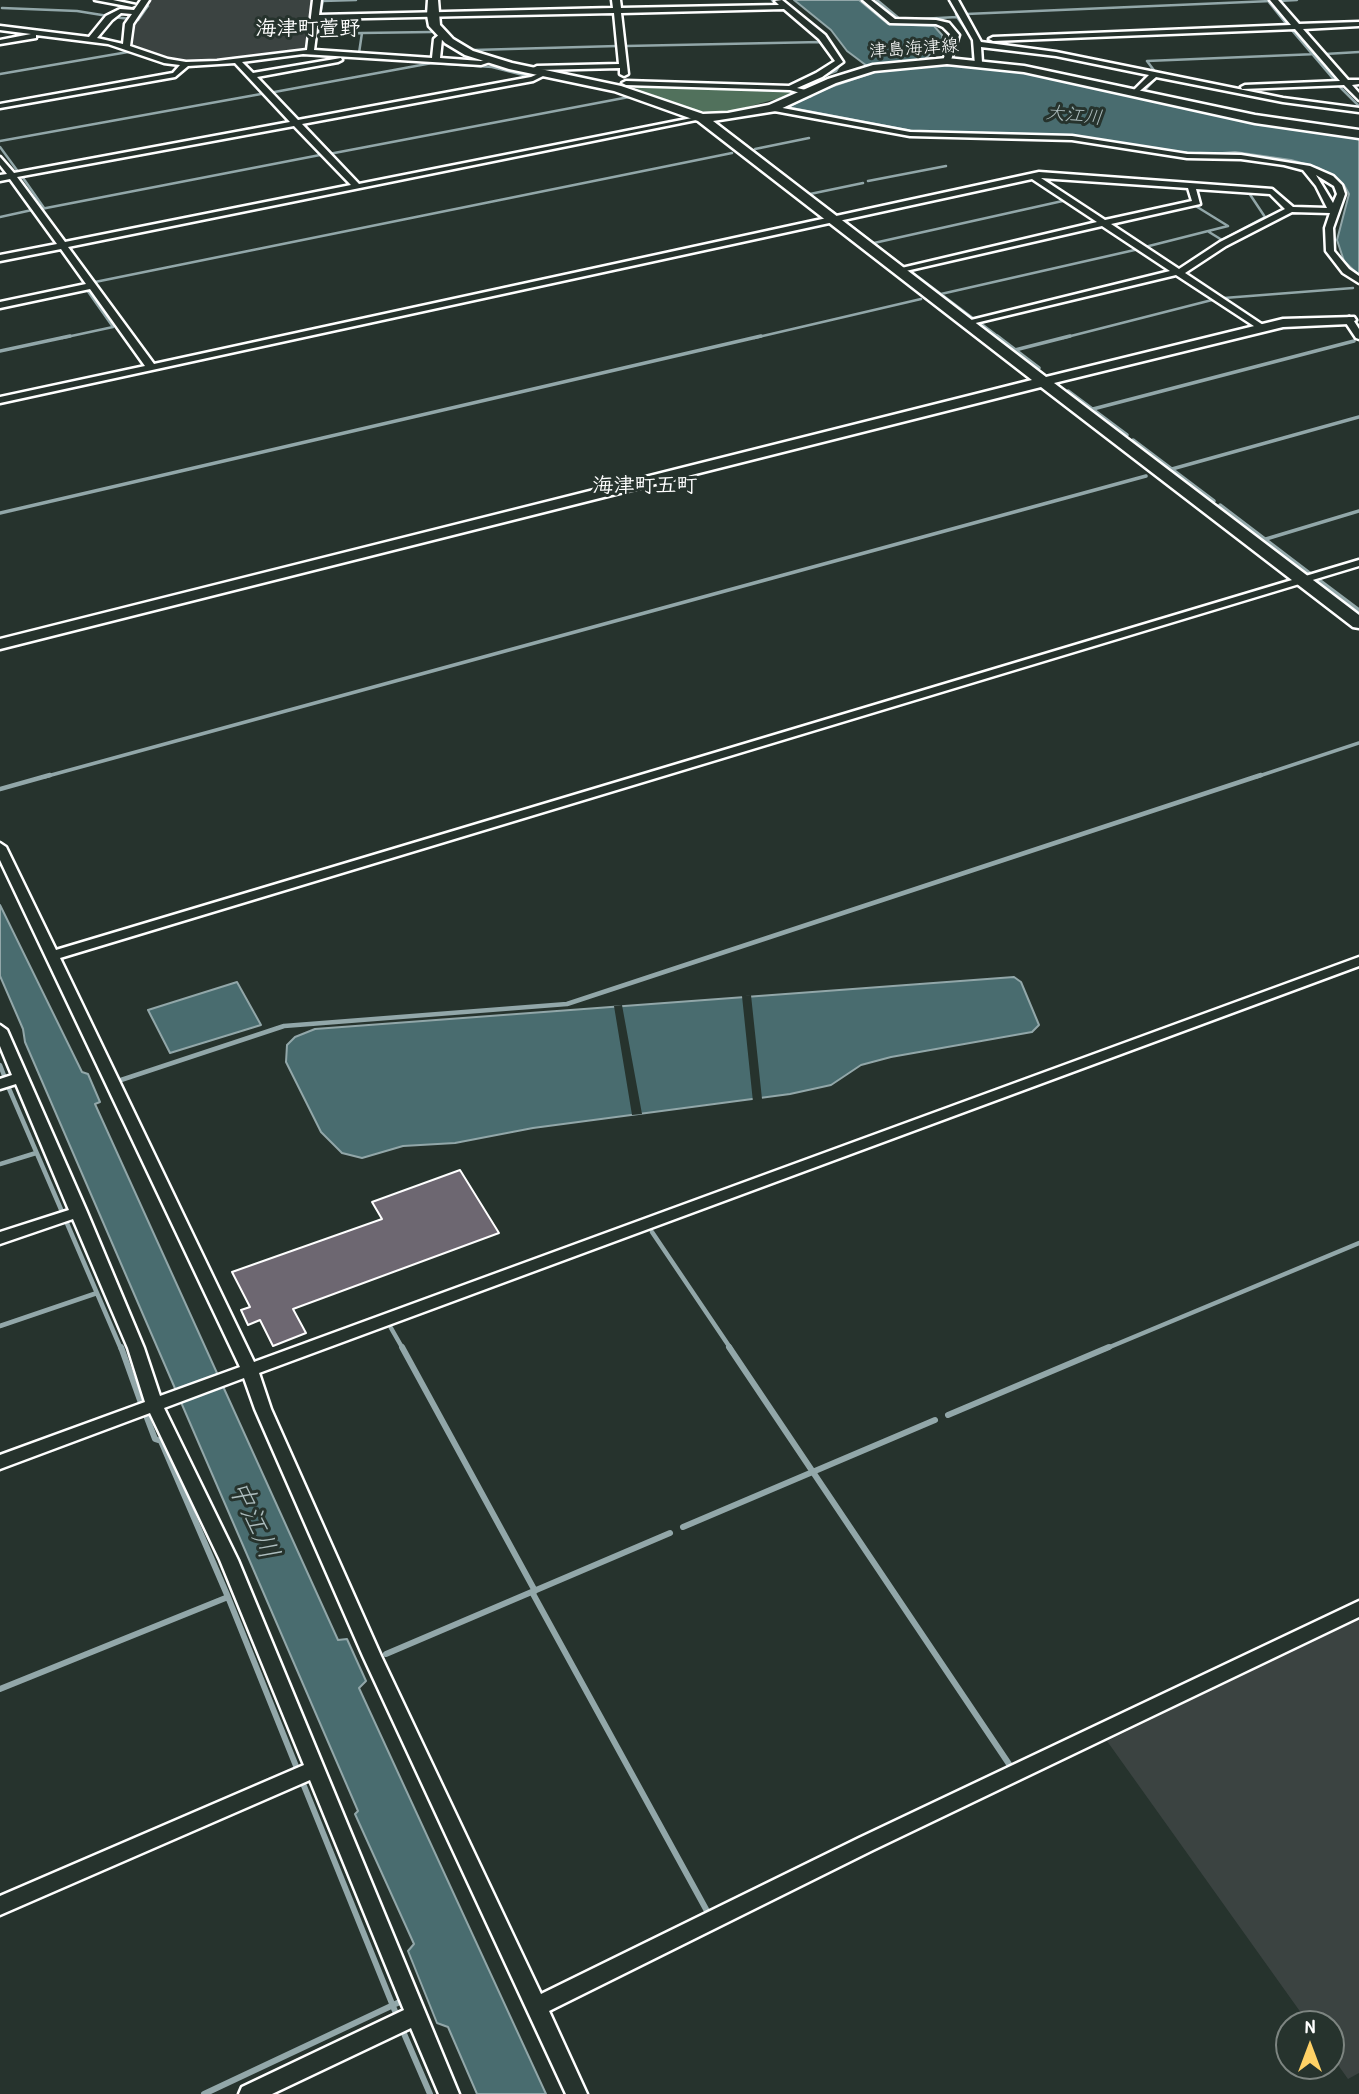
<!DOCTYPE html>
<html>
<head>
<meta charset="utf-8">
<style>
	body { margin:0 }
	#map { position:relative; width:1359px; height:2094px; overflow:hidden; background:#26332d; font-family:"Patrick Hand",sans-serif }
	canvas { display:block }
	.north { position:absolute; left:1275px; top:2010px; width:70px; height:70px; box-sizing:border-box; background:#26332d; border:2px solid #7d8581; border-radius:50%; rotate:0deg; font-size:19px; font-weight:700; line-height:28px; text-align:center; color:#fff }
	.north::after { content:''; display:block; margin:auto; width:24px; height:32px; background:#ffd166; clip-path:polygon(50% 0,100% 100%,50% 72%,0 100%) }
</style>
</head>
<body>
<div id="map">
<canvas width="1359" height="2094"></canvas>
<div class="north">N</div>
</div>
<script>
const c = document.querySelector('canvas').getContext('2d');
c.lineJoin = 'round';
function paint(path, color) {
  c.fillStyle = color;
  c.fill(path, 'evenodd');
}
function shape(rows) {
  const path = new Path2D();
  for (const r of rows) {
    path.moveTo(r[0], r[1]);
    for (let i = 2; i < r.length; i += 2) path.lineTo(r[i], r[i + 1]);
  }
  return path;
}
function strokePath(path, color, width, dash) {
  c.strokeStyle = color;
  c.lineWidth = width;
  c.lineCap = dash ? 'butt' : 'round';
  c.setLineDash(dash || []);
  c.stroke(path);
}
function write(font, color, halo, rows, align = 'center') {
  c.font = font + ' "Patrick Hand","Klee One",sans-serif';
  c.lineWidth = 6;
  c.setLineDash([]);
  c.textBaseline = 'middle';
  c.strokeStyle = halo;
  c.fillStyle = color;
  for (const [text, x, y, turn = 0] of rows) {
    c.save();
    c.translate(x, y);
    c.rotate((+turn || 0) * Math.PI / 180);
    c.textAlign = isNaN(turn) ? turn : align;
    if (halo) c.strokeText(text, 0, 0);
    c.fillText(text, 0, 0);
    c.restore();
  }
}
const built = shape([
	[149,0,314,0,307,48,215,62,173,60,131,44,133,24,149,9],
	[1359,1618,1359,2073,1348,2079,1331,2055,1331,2024,1309,2024,1107,1741]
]);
const green = shape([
	[630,86,791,92,795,94,725,113,695,111]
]);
const water = shape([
	[794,0,859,0,888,24,934,26,942,35,943,41,926,58,935,65,989,67,1022,72,1222,116,1290,129,1359,138,1359,275,1344,261,1337,240,1349,194,1344,185,1319,168,1291,160,1235,152,1210,154,1166,151,1069,135,913,131,792,108,790,106,819,91,875,72,847,51,831,30,794,0],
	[0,905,82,1072,88,1074,100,1102,95,1104,338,1640,347,1639,366,1681,359,1688,546,2094,477,2094,448,2027,437,2023,408,1951,414,1944,355,1814,358,1811,25,1042,23,1029,0,976,0,905],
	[1014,977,1021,982,1039,1025,1032,1032,891,1057,861,1065,831,1085,790,1094,533,1128,455,1143,403,1146,362,1158,342,1153,321,1132,286,1062,287,1045,295,1037,315,1029,1014,977],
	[237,982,261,1025,170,1053,148,1010,237,982]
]);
const pier = shape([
	[751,995,762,1099,753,1102,742,996],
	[622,1005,642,1114,632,1115,614,1006]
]);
const streamFar3 = shape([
	[772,0,778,6],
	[877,0,901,20,957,17,956,14,959,14],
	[322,1,356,0],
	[1268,1,1288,26],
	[1278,1,1297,0],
	[2,8,77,11,108,16],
	[782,9,807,28],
	[966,14,1271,1],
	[320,15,323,0],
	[113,17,131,19],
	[957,17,973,40,973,59],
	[320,18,318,35,362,33,359,53],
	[138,20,148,6],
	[1290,28,1336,82],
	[362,33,431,32],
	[814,34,834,61],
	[626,46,821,42],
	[474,50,617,46],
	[1325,54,1359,52],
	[1156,73,1147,61,1317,54],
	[0,74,128,52],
	[823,76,836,71,839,66],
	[634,85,790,91],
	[1338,85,1359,106],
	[1144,91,1157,77],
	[269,93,432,63,492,67,531,77],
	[273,93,299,121],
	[302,123,331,153],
	[718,124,747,146],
	[0,141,261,94],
	[0,147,19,173],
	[755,149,809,138],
	[754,151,805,191],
	[329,154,629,97],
	[21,175,44,208],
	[868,181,946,166],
	[810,194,863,183],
	[810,195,836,214],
	[41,209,320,155],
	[0,217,32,210],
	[845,221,903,266],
	[1209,232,1222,240,1265,217,1249,193],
	[874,243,1067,200],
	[1145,247,1228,226,1194,205],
	[909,270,974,319],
	[1188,275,1258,321],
	[95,282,732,153],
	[941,294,1139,249],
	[1224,298,1353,288],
	[0,302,55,291],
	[979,322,1000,338],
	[62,338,113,327,87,290],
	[754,338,921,299],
	[1063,338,1212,300]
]);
const streamFar2 = shape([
	[997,336,1039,368],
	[1015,350,1070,336],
	[0,351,70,336],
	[1068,391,1127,435],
	[1093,409,1354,341],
	[1133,440,1214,501],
	[1172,469,1359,417],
	[1220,505,1312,575],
	[0,513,761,336],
	[1266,539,1359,511],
	[1319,580,1359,610],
	[44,777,1146,476],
	[1256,777,1359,743]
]);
const streamFar1 = shape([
	[0,789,50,775],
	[284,1026,567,1004,1261,775],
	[0,1065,5,1078],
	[121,1080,284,1026],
	[7,1084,63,1214],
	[0,1164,36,1153],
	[66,1221,121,1349],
	[652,1232,731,1349],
	[0,1326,97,1293],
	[391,1328,403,1349],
	[1105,1349,1359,1243]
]);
const stream = shape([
	[121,1347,141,1403],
	[402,1347,535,1591],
	[729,1347,1009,1764],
	[948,1415,1109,1347],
	[147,1418,155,1439,161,1441,228,1597,298,1771],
	[683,1527,935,1420],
	[532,1592,707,1911],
	[386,1654,670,1533],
	[0,1689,228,1597],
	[302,1781,397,2016],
	[402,2029,430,2094],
	[204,2094,406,1999]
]);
const building = shape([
	[460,1170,499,1233,293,1309,306,1333,273,1346,260,1320,248,1325,241,1310,250,1307,232,1272,382,1219,372,1202,460,1170]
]);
const street = shape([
	[95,0,113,0,136,5,132,7,95,0],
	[141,0,149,0,133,24,130,46,168,59,186,62,217,61,307,50,313,0,321,0,319,15,613,8,612,0,620,0,621,8,779,5,775,1,782,0,825,35,843,62,822,77,797,88,810,91,810,95,807,95,790,90,626,85,622,83,626,81,789,86,816,73,835,61,819,39,784,9,621,13,628,74,624,76,620,74,620,68,537,70,533,68,537,66,619,64,614,13,318,19,314,50,432,58,434,39,441,33,445,35,442,39,440,58,481,61,489,59,493,61,481,65,303,54,242,62,253,73,341,58,342,60,338,62,257,77,298,120,531,77,545,71,549,73,533,81,302,124,359,184,702,116,706,118,68,247,154,364,1039,172,1272,189,1293,207,1327,208,1316,186,1303,170,1284,165,1241,159,1187,158,1072,140,910,136,769,110,768,108,772,106,910,132,1072,136,1187,154,1241,155,1310,166,1333,176,1342,185,1345,194,1333,228,1334,251,1349,269,1359,276,1359,283,1343,273,1326,251,1325,228,1330,213,1292,212,1226,246,1185,273,1263,325,1265,327,1260,330,1176,275,963,326,963,322,1170,271,1102,226,897,273,893,270,1097,222,1032,179,0,403,0,397,145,366,90,289,0,308,0,302,86,284,61,249,0,261,0,255,57,244,10,179,0,181,0,175,7,174,0,165,0,157,14,173,290,122,235,63,188,66,175,77,0,108,0,104,173,73,180,65,164,63,108,44,36,35,36,38,0,44,0,40,31,34,0,30,0,26,89,37,106,16,120,9,134,10,141,0],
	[121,13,132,14,125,24,123,44,97,38,112,20,121,13],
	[294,126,351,185,65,242,17,177,294,126],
	[1316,175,1334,186,1337,194,1333,203,1316,175],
	[1041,178,1188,188,1192,201,1105,220,1041,178],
	[1196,189,1270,194,1285,209,1220,242,1179,269,1111,224,1200,204,1196,189],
	[863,0,871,0,895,19,936,20,949,23,959,35,950,63,943,61,951,35,943,27,936,24,890,23,863,0],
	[950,0,958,0,981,42,1056,52,1283,98,1359,108,1359,112,1283,102,1156,77,1135,95,1131,93,1149,75,1056,56,981,47,982,63,975,65,973,40,950,0],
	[1270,0,1278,0,1299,24,1359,22,1359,26,1303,29,1348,80,1359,80,1359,84,1352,85,1359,93,1359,100,1344,85,1242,89,1241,87,1245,85,1340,81,1295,29,993,41,989,39,993,37,1291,25,1270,0],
	[1349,317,1352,318,1359,329,1359,339,1356,338,1344,320,1349,317],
	[1359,560,1359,566,60,958,254,1362,1359,957,1359,966,259,1373,271,1409,381,1656,541,1994,859,1838,1359,1601,1359,1617,873,1850,549,2011,587,2094,566,2094,363,1656,255,1409,244,1378,164,1408,238,1560,459,2094,439,2094,411,2028,272,2094,239,2094,242,2087,404,2010,310,1780,0,1915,0,1896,304,1765,220,1560,150,1413,0,1469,0,1455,145,1402,128,1348,73,1219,0,1244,0,1232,69,1210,16,1084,0,1089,0,1079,12,1075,0,1046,0,1025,7,1030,87,1212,144,1348,160,1396,240,1367,0,860,0,843,6,847,56,950,1359,560]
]);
const secondary = shape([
	[428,0,438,0,440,25,453,39,473,51,512,63,621,86,703,114,728,113,769,105,828,79,873,65,947,58,1024,66,1255,115,1359,130,1359,138,1255,123,1024,72,947,64,874,71,836,83,776,111,713,121,1046,377,1283,319,1354,317,1356,320,1349,324,1283,327,1054,383,1359,615,1359,628,1353,627,1041,387,0,649,0,639,1032,380,698,121,614,91,509,69,465,55,445,43,429,26,427,15,428,0]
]);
const farStreetnames = [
	["津島海津線",914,49,-4]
];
const farWaternames = [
	["大江川",1074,116,6]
];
const farQuarternames = [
	["海津町萱野",308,29],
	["海津町五町",645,486]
];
const nearWaternames = [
	["中江川",253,1520,66]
];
paint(built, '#3b4341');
paint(green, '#51715c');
paint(water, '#496c6f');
strokePath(water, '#92a7a9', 2);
paint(pier, '#26332d');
strokePath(streamFar3, '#92a7a9', 2.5);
strokePath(streamFar2, '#92a7a9', 3.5);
strokePath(streamFar1, '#92a7a9', 4.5);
strokePath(stream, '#92a7a9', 6);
paint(building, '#6d6771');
strokePath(building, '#fff', 2);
strokePath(street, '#fff', 5);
strokePath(secondary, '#fff', 5);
paint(street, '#26332d');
paint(secondary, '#26332d');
write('18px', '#fff', '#26332d', farStreetnames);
write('italic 19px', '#adbdbe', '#26332d', farWaternames);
write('bold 21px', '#fff', '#26332d', farQuarternames);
write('italic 28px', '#adbdbe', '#26332d', nearWaternames);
</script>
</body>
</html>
